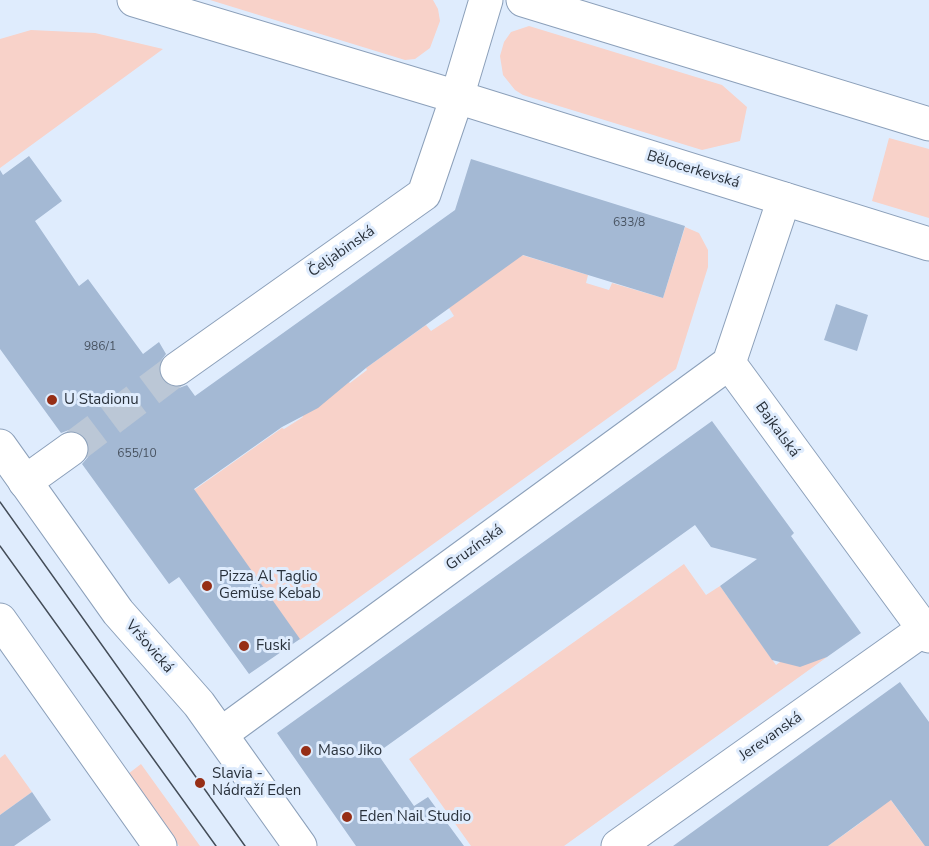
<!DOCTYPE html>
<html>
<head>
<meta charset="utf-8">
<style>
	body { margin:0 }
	canvas { display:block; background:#dfecfd }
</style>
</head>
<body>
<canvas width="929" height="846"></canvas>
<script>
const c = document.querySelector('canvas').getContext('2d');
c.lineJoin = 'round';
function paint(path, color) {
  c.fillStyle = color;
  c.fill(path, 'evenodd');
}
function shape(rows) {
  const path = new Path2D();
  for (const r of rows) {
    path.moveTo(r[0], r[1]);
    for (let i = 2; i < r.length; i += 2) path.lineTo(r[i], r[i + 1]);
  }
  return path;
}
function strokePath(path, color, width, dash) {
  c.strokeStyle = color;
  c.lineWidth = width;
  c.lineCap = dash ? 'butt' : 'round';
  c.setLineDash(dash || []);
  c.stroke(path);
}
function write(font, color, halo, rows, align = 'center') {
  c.font = font + ' "Nunito Sans",sans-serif';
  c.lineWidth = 6;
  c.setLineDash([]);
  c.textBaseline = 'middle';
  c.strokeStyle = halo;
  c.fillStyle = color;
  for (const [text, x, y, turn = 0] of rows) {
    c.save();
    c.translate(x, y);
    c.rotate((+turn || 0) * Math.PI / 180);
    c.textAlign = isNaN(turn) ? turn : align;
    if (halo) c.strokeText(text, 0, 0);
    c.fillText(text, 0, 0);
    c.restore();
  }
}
const green = shape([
	[210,0,433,0,438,9,440,21,430,48,415,59,405,60],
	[529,26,722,85,747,107,740,141,702,150,523,95,515,90,503,75,500,56,504,42,511,32],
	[31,30,95,33,163,49,0,168,0,39],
	[889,138,929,149,929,218,872,201],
	[685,227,699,233,708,250,708,267,676,369,300,640,194,490,282,428,284,429,303,417,301,414,347,381,350,383,367,370,366,368,426,325,431,331,454,316,449,308,502,249,588,275,586,283,609,290,612,283,663,298],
	[684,564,706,595,720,586,776,665,780,662,827,657,564,846,471,846,409,759],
	[5,754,32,792,0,815,0,758],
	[141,764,200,846,179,846,128,774],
	[882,788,921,841,929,846,828,846,863,821]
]);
const building = shape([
	[29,156,62,201,35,221,79,286,88,279,143,354,159,342,166,354,160,362,158,371,161,379,170,386,179,388,187,385,195,396,455,210,471,159,685,226,663,298,523,255,366,368,318,408,282,427,194,489,300,639,249,674,179,577,169,584,82,464,88,457,90,448,86,438,78,432,69,430,61,433,0,349,0,170,3,175],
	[836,304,868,315,857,351,824,340],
	[712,421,794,533,791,536,861,633,827,657,800,667,772,660,720,586,757,559,711,547,695,525,377,753,414,806,428,797,464,846,356,846,277,733],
	[900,682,929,722,929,846,925,846,891,800,828,846,673,846],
	[32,792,51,820,14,846,0,846,0,815]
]);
const streetTunnel = shape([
	[71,449,177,369]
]);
const street = shape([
	[784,199,729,363,929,636],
	[177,369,424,194,457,97,486,0],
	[25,482,71,449],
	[221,734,729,363],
	[618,846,924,629]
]);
const secondary = shape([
	[134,0,457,97,929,244],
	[523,0,929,124],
	[0,446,118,612,199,704,300,846],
	[0,620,160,846]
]);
const tram = shape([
	[0,502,245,846],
	[0,546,216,846]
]);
const markers = [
	[52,400,6,"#962e16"],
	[207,586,6,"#962e16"],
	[244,646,6,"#962e16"],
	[306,751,6,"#962e16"],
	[200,783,6,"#962e16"],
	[347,817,6,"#962e16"]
];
const numberNames = [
	["633/8",629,223],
	["986/1",100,347],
	["655/10",137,454]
];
const streetNames = [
	["Bělocerkevská",693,170,17],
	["Čeljabinská",342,252,-35],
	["Bajkalská",777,430,54],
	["Gruzínská",475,548,-36],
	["Vršovická",149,647,49],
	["Jerevanská",771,737,-35]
];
const poiNames = [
	["U Stadionu",64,400],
	["Pizza Al Taglio",219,577],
	["Gemüse Kebab",219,594],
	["Fuski",256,646],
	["Maso Jiko",318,751],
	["Slavia -",212,774],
	["Nádraží Eden",212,791],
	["Eden Nail Studio",359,817]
];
paint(green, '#f8d2c9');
paint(building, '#a4b9d4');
strokePath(streetTunnel, '#bbc7d6', 33, [33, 16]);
strokePath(street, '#8ca0ba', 35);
strokePath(secondary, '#8ca0ba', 35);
strokePath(street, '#fff', 33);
strokePath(secondary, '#fff', 33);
strokePath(tram, '#444d58', 1.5);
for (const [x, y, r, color] of markers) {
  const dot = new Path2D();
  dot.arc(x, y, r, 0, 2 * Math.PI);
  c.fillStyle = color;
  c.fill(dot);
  strokePath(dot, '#dfecfd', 2);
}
write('12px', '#485361', null, numberNames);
write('15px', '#29313b', '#dfecfd', streetNames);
write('15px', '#29313b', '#dfecfd', poiNames, 'left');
</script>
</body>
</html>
